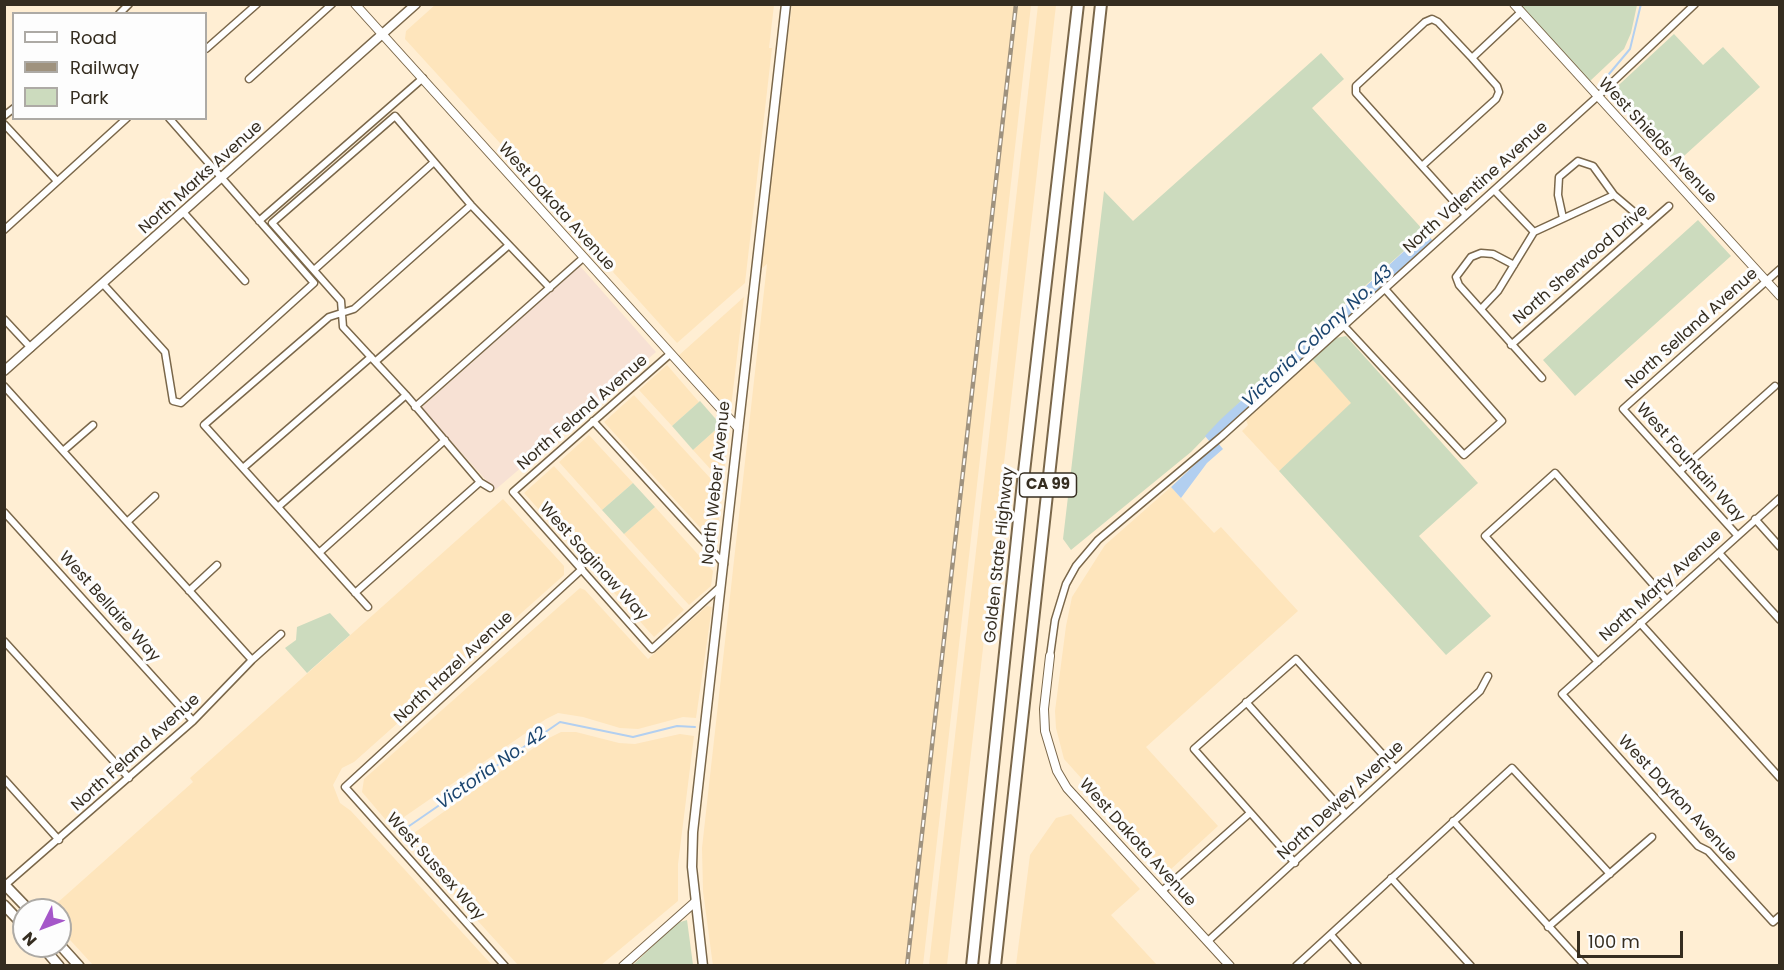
<!DOCTYPE html>
<html>
<head>
<meta charset="utf-8">
<style>
	body { margin:0 }
	#map { position:relative; width:1784px; height:970px; overflow:hidden; background:#ffeed3; font-family:Poppins,sans-serif }
	canvas { display:block }
	.frame { position:absolute; inset:0; border:6px solid #352d20; pointer-events:none }
	.legend { position:absolute; left:12px; top:12px; width:195px; height:108px; box-sizing:border-box; background:#fdfdfd; border:2px solid #adaaa5; margin:0; padding:8px 10px; list-style:none; font-size:18px; color:#352d20 }
	.legend li { display:flex; align-items:center; gap:12px; height:30px }
	.legend b { width:30px; border:2px solid #adaaa5 }
	.north { position:absolute; left:12px; top:898px; width:60px; height:60px; box-sizing:border-box; background:#fdfdfd; border:2px solid #adaaa5; border-radius:50%; rotate:228deg; font-size:16px; font-weight:700; line-height:24px; text-align:center; color:#352d20 }
	.north::after { content:''; display:block; margin:auto; width:21px; height:27px; background:#a557c9; clip-path:polygon(50% 0,100% 100%,50% 72%,0 100%) }
	.scale { position:absolute; left:1577px; top:931px; width:106px; height:27px; box-sizing:border-box; border:3px solid #352d20; border-top:0; padding-left:8px; font-size:18px; line-height:21px; white-space:nowrap; color:#352d20; -webkit-text-stroke:4px #fdfdfd; paint-order:stroke }
</style>
</head>
<body>
<div id="map">
<canvas width="1784" height="970"></canvas>
<div class="frame"></div>
<ul class="legend">
<li><b style="height:8px;background:#fff"></b>Road</li>
<li><b style="height:8px;background:#9f927e"></b>Railway</li>
<li><b style="height:16px;background:#ccdbbe"></b>Park</li>
</ul>
<div class="north">N</div>
<div class="scale">100 m</div>
</div>
<script>
const c = document.querySelector('canvas').getContext('2d');
c.lineJoin = 'round';
function paint(path, color) {
  c.fillStyle = color;
  c.fill(path, 'evenodd');
}
function shape(rows) {
  const path = new Path2D();
  for (const r of rows) {
    path.moveTo(r[0], r[1]);
    for (let i = 2; i < r.length; i += 2) path.lineTo(r[i], r[i + 1]);
  }
  return path;
}
function strokePath(path, color, width, dash) {
  c.strokeStyle = color;
  c.lineWidth = width;
  c.lineCap = dash ? 'butt' : 'round';
  c.setLineDash(dash || []);
  c.stroke(path);
}
function write(font, color, halo, rows, align = 'center') {
  c.font = font + ' Poppins,sans-serif';
  c.lineWidth = 6;
  c.setLineDash([]);
  c.textBaseline = 'middle';
  c.strokeStyle = halo;
  c.fillStyle = color;
  for (const [text, x, y, turn = 0] of rows) {
    c.save();
    c.translate(x, y);
    c.rotate((+turn || 0) * Math.PI / 180);
    c.textAlign = isNaN(turn) ? turn : align;
    if (halo) c.strokeText(text, 0, 0);
    c.fillText(text, 0, 0);
    c.restore();
  }
}
const built = shape([
	[435,5,774,5,769,48,772,48,745,283,677,343,613,272,615,269,405,39,406,31],
	[792,5,1031,5,923,965,713,966,703,891,702,848,767,264,756,273],
	[1038,5,1056,5,947,965,929,965],
	[744,297,730,416,677,357],
	[1312,359,1352,403,1279,471,1242,431,1248,425,1246,420],
	[667,365,699,402,672,426,639,390],
	[634,395,722,491,716,545,604,422],
	[721,425,728,433,723,483,693,450],
	[589,435,633,483,602,510,559,462],
	[554,466,684,610,654,637,524,493],
	[1171,487,1214,533,1221,527,1298,611,1146,747,1218,826,1170,870,1163,869,1064,759,1056,728,1055,711,1066,626,1072,597,1105,545],
	[503,499,564,566,564,575,354,762,342,768,333,785,340,803,351,811,492,965,93,965,60,929,60,910,42,910,39,906,56,904,193,782,190,778],
	[655,507,713,571,711,586,689,605,624,534],
	[580,588,585,590,648,659,707,606,712,607,696,718,683,717,638,729,620,728,583,717,558,713,546,719,391,826,362,792,364,779],
	[561,732,576,732,619,743,635,744,680,734,694,736,678,864,678,901,601,965,518,965,404,840,545,740],
	[1071,814,1140,889,1111,915,1157,965,1016,965,1030,855,1056,818]
]);
const education = shape([
	[580,266,656,352,495,490,421,408]
]);
const green = shape([
	[1520,5,1637,5,1631,33,1624,49,1589,82],
	[1674,34,1703,65,1723,47,1760,87,1674,165,1609,94],
	[1321,53,1344,79,1312,108,1425,232,1269,372,1191,452,1071,550,1063,539,1104,191,1133,221],
	[1698,220,1731,256,1575,396,1543,360],
	[1346,336,1478,483,1419,536,1491,616,1446,655,1279,471,1351,403,1312,359,1336,338],
	[700,401,721,425,693,450,672,426],
	[633,483,655,507,624,534,602,510],
	[330,613,350,635,307,673,285,648,296,640,297,627],
	[687,920,693,965,633,965,677,923]
]);
const water = shape([
	[1425,232,1433,241,1210,442,1205,436,1220,420],
	[1218,443,1223,449,1207,463,1181,498,1171,487]
]);
const stream = shape([
	[1609,74,1630,49,1641,4],
	[399,833,560,722,633,737,677,726,695,727]
]);
const minor = shape([
	[119,14,129,4],
	[206,49,257,4],
	[1472,58,1521,12],
	[249,79,332,4],
	[4,116,14,108],
	[4,124,57,181],
	[1422,166,1496,99,1499,92,1497,86,1472,58,1438,22,1432,19,1425,22,1356,86,1356,93,1466,215],
	[1494,190,1534,232],
	[184,213,245,281],
	[1563,218,1558,195,1559,177,1578,161,1593,166,1614,195,1647,223],
	[259,221,423,78],
	[4,230,127,118],
	[1514,265,1493,254,1481,253,1471,257,1456,277,1459,285,1542,378],
	[314,270,434,162],
	[104,285,165,352,173,401,181,403,314,283,169,118],
	[1482,308,1498,291,1534,232,1614,195],
	[4,319,31,348],
	[1344,326,1464,455,1502,421,1385,289],
	[1511,345,1669,206],
	[670,354,513,492,652,649,721,586],
	[376,361,509,245],
	[4,386,252,660],
	[415,407,583,258],
	[593,421,724,564],
	[63,451,93,425],
	[243,468,371,357],
	[1680,471,1775,386],
	[490,488,480,482,406,395,343,327,341,301,272,223,395,116,471,205,550,288],
	[1780,498,1562,694,1698,846,1708,851,1773,922,1780,916],
	[279,506,406,395],
	[4,512,193,721],
	[1755,519,1780,547],
	[127,522,155,496],
	[1737,535,1623,409,1780,269],
	[320,552,445,440],
	[1719,553,1780,620],
	[189,591,217,565],
	[355,593,480,482],
	[368,607,204,425,329,317,354,309,471,205],
	[1640,623,1780,778],
	[4,641,129,778],
	[1050,656,1055,620,1066,584,1076,566,1098,540,1222,436,1598,96,1695,4],
	[1598,662,1485,536,1555,473,1666,599],
	[1246,702,1345,813],
	[4,779,59,840],
	[1453,821,1585,966],
	[1295,863,1194,749,1296,659,1395,768],
	[1391,878,1471,966],
	[4,886,193,721,252,660,281,634],
	[1162,891,1250,813],
	[1548,927,1652,837],
	[1331,935,1358,966],
	[1208,941,1480,691,1488,676],
	[505,966,345,787,582,569],
	[1296,966,1512,768,1610,874]
]);
const tertiary = shape([
	[355,4,738,428],
	[1514,4,1780,296],
	[1050,656,1044,709,1045,731,1057,771,1067,788,1230,966],
	[623,966,695,902]
]);
const secondary = shape([
	[4,371,416,4],
	[703,966,692,867,693,832,786,4]
]);
const primary = shape([
	[4,884,29,910],
	[4,905,24,926],
	[60,945,79,966],
	[42,946,59,966]
]);
const motorway = shape([
	[972,966,1024,472,1078,4],
	[995,966,1101,4]
]);
const rail = shape([
	[907,966,1016,4]
]);
const shields = [
	[1048,485,57]
];
const shieldNames = [
	["CA 99",1048,485]
];
const streetNames = [
	["West Shields Avenue",1657,141,47],
	["North Marks Avenue",201,178,-42],
	["North Valentine Avenue",1476,188,-42],
	["West Dakota Avenue",556,207,48],
	["North Sherwood Drive",1581,265,-41],
	["North Selland Avenue",1692,329,-42],
	["North Feland Avenue",583,413,-41],
	["West Fountain Way",1690,463,48],
	["North Weber Avenue",717,483,-84],
	["Golden State Highway",1000,555,-84],
	["West Saginaw Way",593,562,48],
	["North Marty Avenue",1661,586,-42],
	["West Bellaire Way",109,607,48],
	["North Hazel Avenue",454,668,-43],
	["North Feland Avenue",136,753,-42],
	["West Dayton Avenue",1677,799,47],
	["North Dewey Avenue",1341,801,-43],
	["West Dakota Avenue",1137,843,48],
	["West Sussex Way",435,867,48]
];
const waterNames = [
	["Victoria Colony No. 43",1318,337,-43],
	["Victoria No. 42",492,769,-35]
];
paint(built, '#fee5bc');
paint(education, '#f7e1d4');
paint(green, '#ccdbbe');
paint(water, '#b2cff0');
strokePath(stream, '#b2cff0', 2);
strokePath(minor, '#7a674a', 9);
strokePath(tertiary, '#7a674a', 10);
strokePath(secondary, '#7a674a', 11);
strokePath(primary, '#7a674a', 12);
strokePath(motorway, '#7a674a', 14);
strokePath(minor, '#fff', 6);
strokePath(tertiary, '#fff', 8);
strokePath(secondary, '#fff', 8);
strokePath(primary, '#fff', 9);
strokePath(motorway, '#fff', 10);
strokePath(rail, '#9f927e', 4.5);
strokePath(rail, '#fdfdfd', 2, [7]);
for (const [x, y, w] of shields) {
  const box = new Path2D();
  box.roundRect(x - w / 2, y - 12, w, 24, 4.5);
  c.fillStyle = '#fdfdfd';
  c.fill(box);
  strokePath(box, '#352d20', 1.5);
}
write('bold 15px', '#352d20', null, shieldNames);
write('16px', '#352d20', '#fdfdfd', streetNames);
write('italic 18px', '#1b456f', '#fdfdfd', waterNames);
</script>
</body>
</html>
